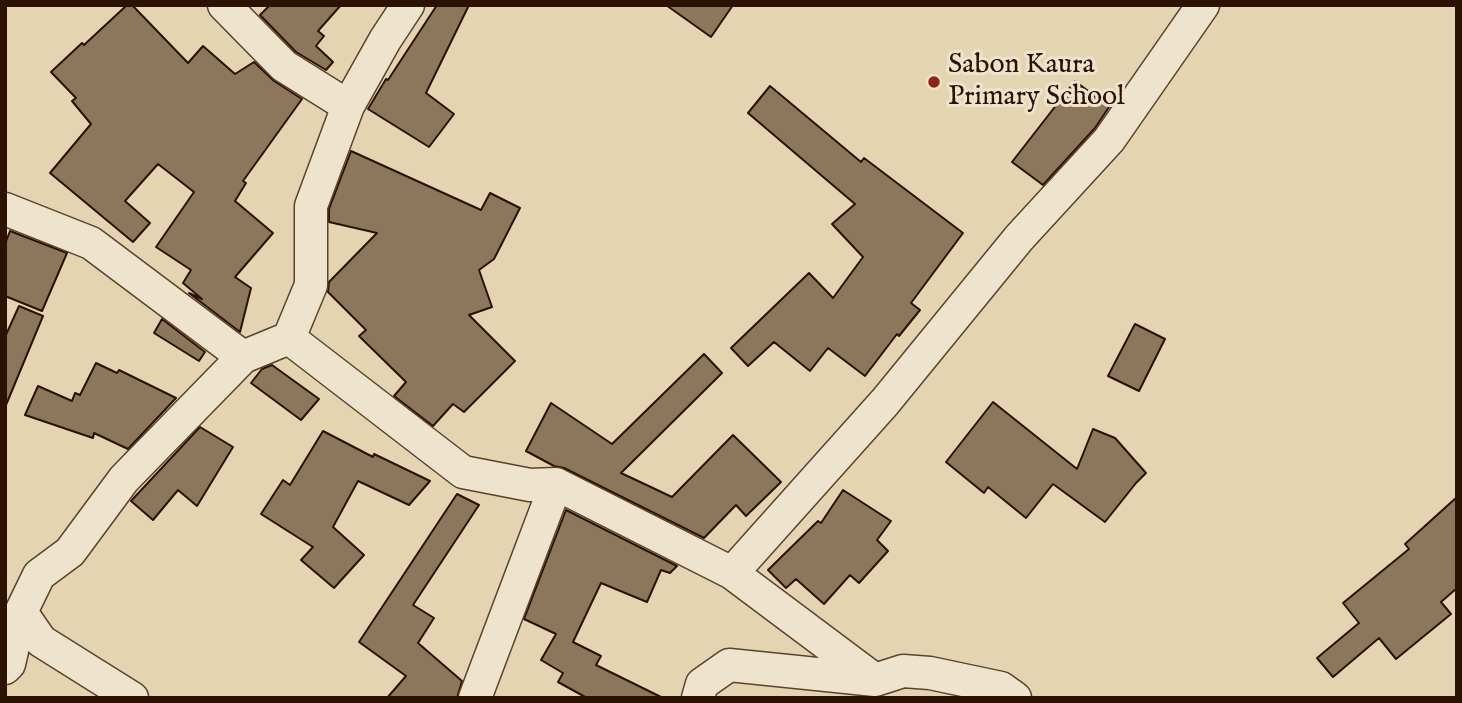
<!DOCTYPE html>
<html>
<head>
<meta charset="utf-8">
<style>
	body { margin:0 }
	#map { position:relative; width:1462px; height:703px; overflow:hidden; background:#e5d4b1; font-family:"IM FELL English",serif }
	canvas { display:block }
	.frame { position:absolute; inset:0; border:7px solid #2b1201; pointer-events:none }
</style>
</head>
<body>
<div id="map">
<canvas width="1462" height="703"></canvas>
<div class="frame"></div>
</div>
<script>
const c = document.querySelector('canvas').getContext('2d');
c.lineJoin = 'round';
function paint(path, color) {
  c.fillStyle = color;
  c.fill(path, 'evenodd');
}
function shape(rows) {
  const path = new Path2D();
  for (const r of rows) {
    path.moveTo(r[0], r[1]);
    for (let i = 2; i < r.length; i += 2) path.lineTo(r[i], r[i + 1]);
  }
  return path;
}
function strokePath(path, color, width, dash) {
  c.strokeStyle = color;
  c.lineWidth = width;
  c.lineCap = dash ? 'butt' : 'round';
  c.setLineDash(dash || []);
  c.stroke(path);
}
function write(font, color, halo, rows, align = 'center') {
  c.font = font + ' "IM FELL English",serif';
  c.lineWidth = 6;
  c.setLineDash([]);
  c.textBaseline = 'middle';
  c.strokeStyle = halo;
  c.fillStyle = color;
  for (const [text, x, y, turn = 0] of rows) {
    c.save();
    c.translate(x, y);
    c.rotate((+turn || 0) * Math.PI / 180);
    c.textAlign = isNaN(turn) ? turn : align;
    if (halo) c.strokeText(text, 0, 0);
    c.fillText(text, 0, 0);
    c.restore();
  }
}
const building = shape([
	[127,5,132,5,188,63,203,46,235,74,254,62,274,81,302,99,243,181,246,183,235,201,273,233,235,277,251,288,240,332,189,293,202,299,183,283,191,270,156,247,194,192,158,164,125,201,150,223,133,242,50,173,91,124,72,101,76,98,51,72,82,43,84,45,127,5],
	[270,5,341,5,318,31,324,36,316,46,333,62,326,70,296,52,260,15,270,5],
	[437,5,469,5,426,93,454,114,429,147,368,109,386,79,388,80,437,5],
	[666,5,733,5,711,37,666,5],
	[1075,81,1109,107,1095,128,1043,185,1012,162,1075,81],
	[770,86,861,162,864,158,963,233,911,303,920,310,899,336,897,334,865,376,828,348,810,371,774,342,748,366,731,348,809,273,833,298,863,257,832,224,855,204,748,113,770,86],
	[351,151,481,210,490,193,520,208,494,259,479,270,492,307,469,315,515,361,464,412,453,404,433,426,394,396,406,382,359,336,366,330,328,292,329,282,377,233,329,222,329,209,351,151],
	[10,231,67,253,42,311,5,296,5,244,10,231],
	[19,306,43,316,6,405,5,337,19,306],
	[162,319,205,352,199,361,154,333,162,319],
	[1135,324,1165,339,1139,391,1108,376,1135,324],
	[704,354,722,373,621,473,672,497,733,435,781,482,746,516,736,505,704,538,564,468,554,466,526,451,551,403,612,444,704,354],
	[96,363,117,373,119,370,176,398,128,449,94,433,93,438,25,415,38,386,72,401,75,393,80,395,96,363],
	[272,365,319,399,301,420,251,383,262,369,272,365],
	[993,402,1077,469,1093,429,1115,438,1146,473,1136,483,1105,522,1053,484,1026,518,988,487,984,493,946,462,993,402],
	[200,427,233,447,197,506,178,490,153,520,131,501,200,427],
	[323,431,373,457,374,454,430,481,409,505,358,481,333,527,364,555,334,588,301,560,313,547,261,514,283,480,290,485,323,431],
	[843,490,891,521,877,540,888,551,859,583,850,575,824,604,796,579,786,588,768,570,818,521,821,523,843,490],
	[457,494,479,505,413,605,434,618,418,643,462,681,457,698,387,698,406,676,359,642,457,494],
	[1457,497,1457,588,1441,602,1451,614,1396,659,1379,638,1333,677,1317,658,1359,623,1343,603,1409,549,1405,544,1457,497],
	[566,510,677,566,670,573,661,570,647,602,601,583,573,642,601,656,596,665,663,698,587,698,558,682,563,673,541,660,556,634,524,619,566,510]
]);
const street = shape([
	[224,5,284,66,348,106],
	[5,209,91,243,243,357],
	[289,338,311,285,311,206,348,106,385,40,408,5],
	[732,573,885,402,1019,238,1109,140,1203,5],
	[21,612,41,641,132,698],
	[5,668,9,664,21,612,39,575,70,552,124,479,243,357,289,338,463,472,530,485,556,484,732,573,875,680],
	[475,698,556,484],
	[698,698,702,684,729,665,875,680,903,671,930,673,1001,688,1015,698]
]);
const markers = [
	[934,82,7,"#8f2418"]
];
const poiNames = [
	["Sabon Kaura",948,66],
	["Primary School",948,98]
];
paint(building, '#8c775d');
strokePath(building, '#2b1201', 2);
strokePath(street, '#5a422d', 35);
strokePath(street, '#eee3cc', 32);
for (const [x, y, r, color] of markers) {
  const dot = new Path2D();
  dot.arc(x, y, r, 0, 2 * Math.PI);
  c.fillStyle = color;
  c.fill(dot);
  strokePath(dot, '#eee3cc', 2.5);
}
write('28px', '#2b1201', '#eee3cc', poiNames, 'left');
</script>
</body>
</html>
